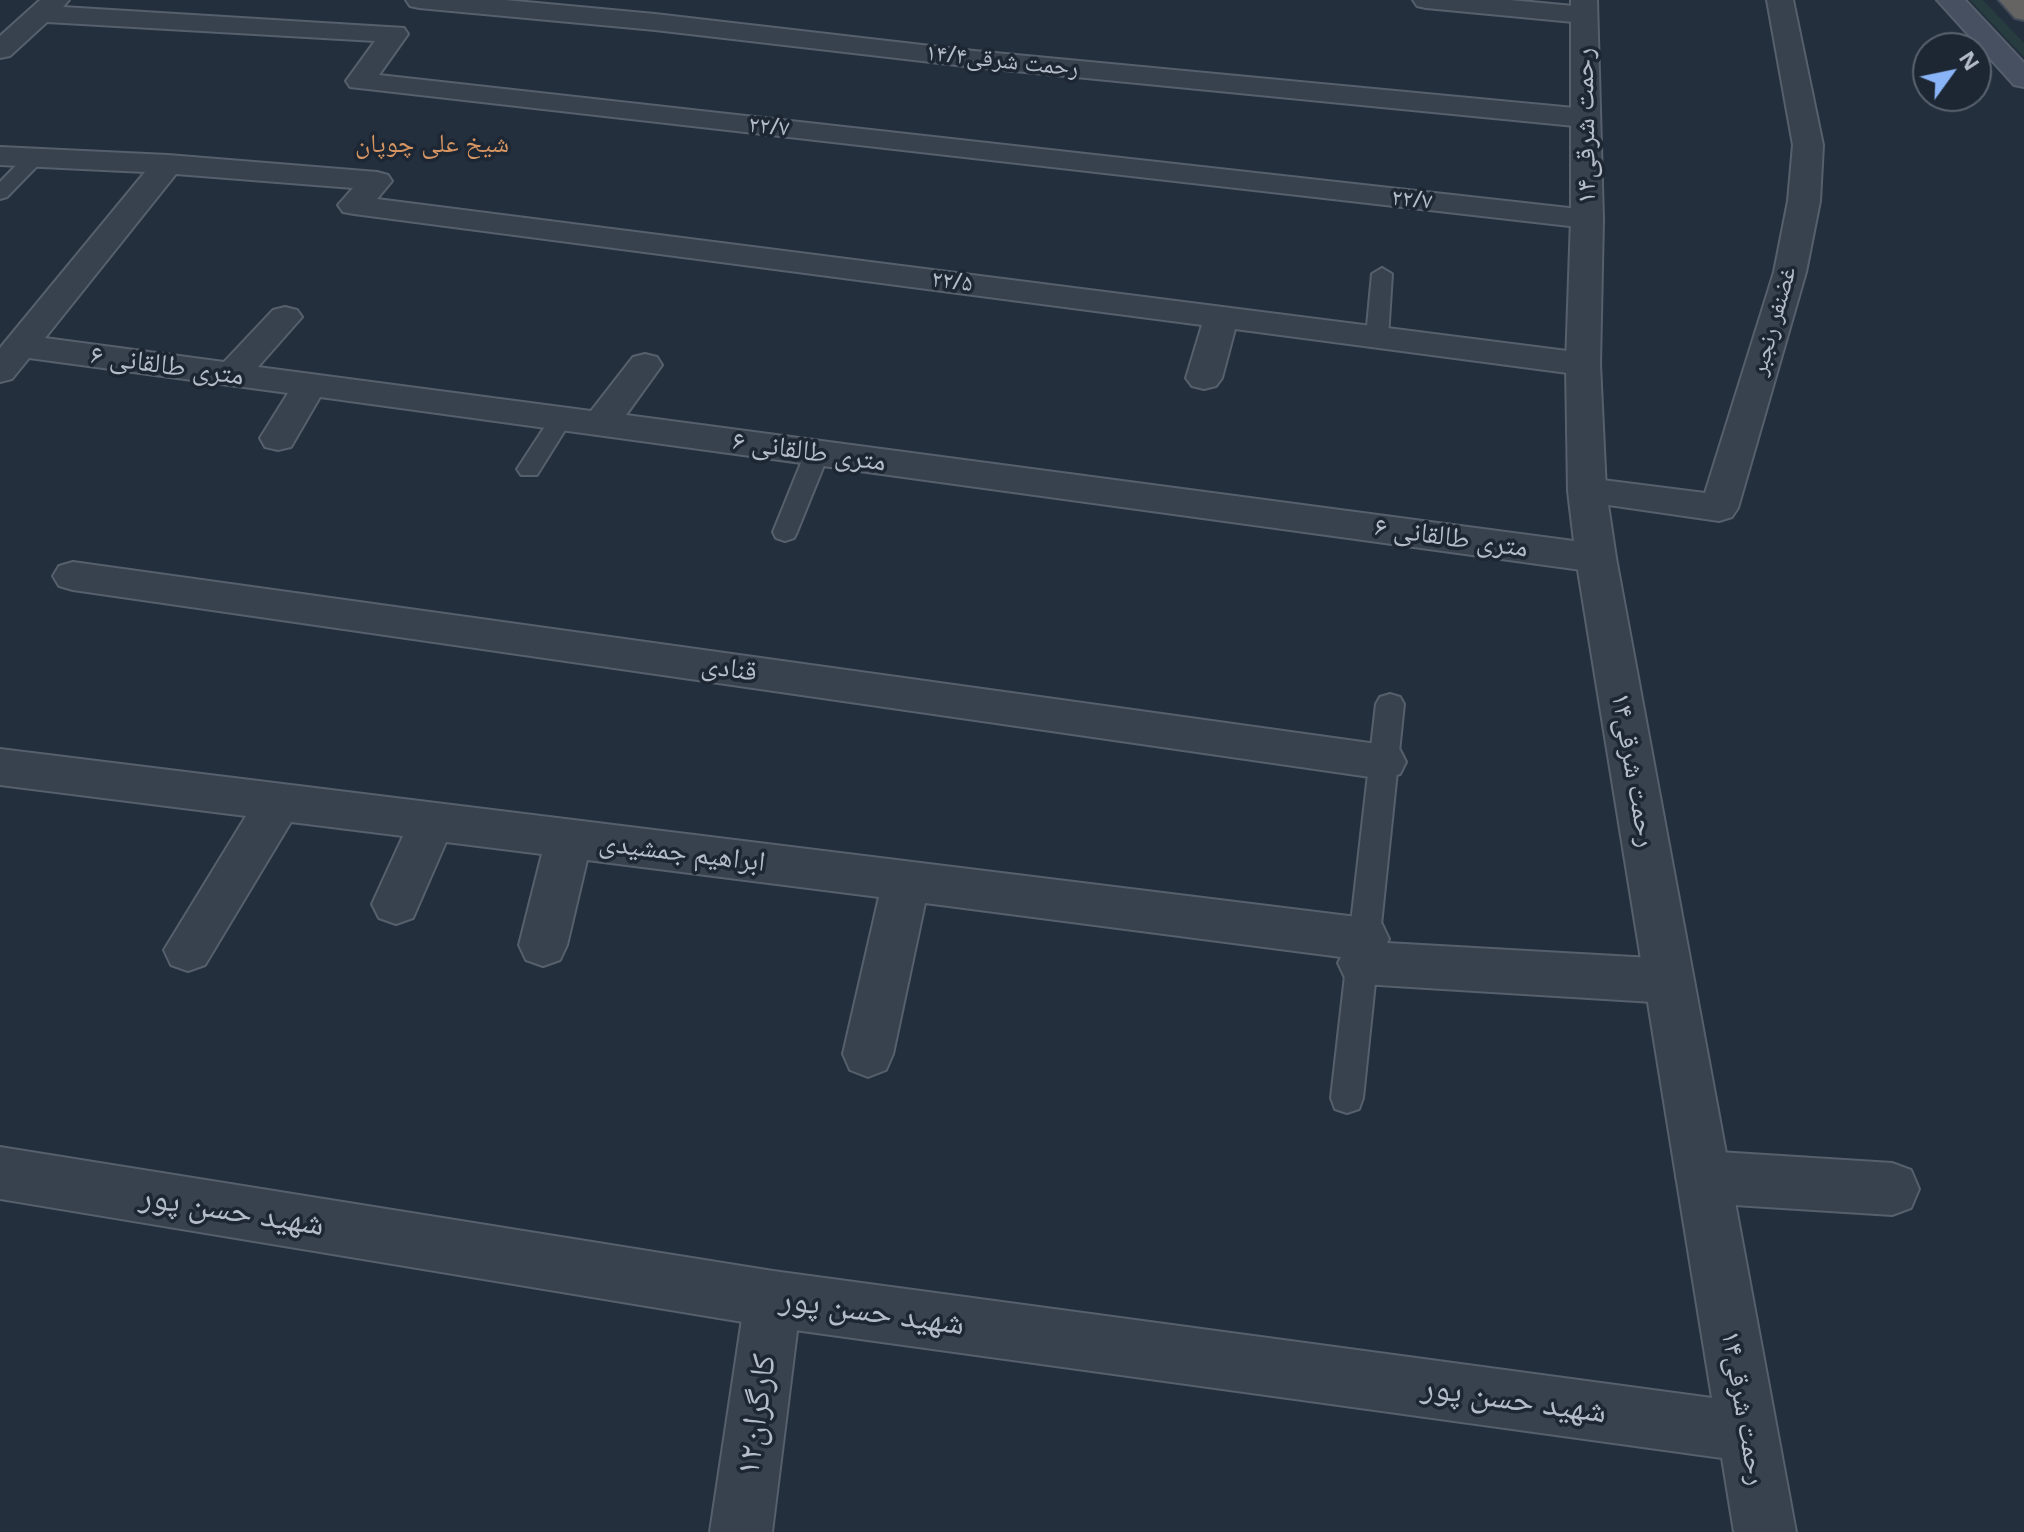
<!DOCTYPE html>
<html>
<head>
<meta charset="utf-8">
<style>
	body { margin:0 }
	#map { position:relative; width:2024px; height:1532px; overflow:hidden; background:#242f3e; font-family:"Noto Sans",sans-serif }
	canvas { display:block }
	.north { position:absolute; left:1912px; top:32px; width:80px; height:80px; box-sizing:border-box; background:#1d2633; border:2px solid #59626f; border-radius:50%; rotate:57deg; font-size:22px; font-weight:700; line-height:32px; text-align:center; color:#b4bcc9 }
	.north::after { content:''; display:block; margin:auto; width:28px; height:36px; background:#8ab4f8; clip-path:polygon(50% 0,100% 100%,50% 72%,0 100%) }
</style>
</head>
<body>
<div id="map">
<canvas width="2024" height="1532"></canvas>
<div class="north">N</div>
</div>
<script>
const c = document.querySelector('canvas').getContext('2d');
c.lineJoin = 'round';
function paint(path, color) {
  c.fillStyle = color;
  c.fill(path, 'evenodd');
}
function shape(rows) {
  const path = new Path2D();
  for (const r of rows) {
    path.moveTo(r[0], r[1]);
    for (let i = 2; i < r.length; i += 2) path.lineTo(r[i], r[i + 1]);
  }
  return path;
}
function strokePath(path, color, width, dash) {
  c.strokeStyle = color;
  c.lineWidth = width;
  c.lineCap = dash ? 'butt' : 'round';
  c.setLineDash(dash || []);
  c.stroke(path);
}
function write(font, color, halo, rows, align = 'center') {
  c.font = font + ' "Noto Sans","Noto Naskh Arabic",sans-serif';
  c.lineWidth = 7;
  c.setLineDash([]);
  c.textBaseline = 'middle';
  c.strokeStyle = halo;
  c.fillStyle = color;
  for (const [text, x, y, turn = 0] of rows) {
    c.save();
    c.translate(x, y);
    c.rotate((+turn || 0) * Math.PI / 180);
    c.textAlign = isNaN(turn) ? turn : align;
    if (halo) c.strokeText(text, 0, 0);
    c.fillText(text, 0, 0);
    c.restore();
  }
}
const green = shape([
	[1970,0,1983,0,2024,43,2024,57]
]);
const service = shape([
	[34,152,41,154,44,158,41,162,7,197,0,199,0,182,27,154,34,152],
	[1382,268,1392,274,1388,337,1377,344,1366,337,1372,274,1382,268],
	[561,412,569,414,572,419,537,475,521,475,517,469,521,463,553,414,561,412],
	[817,445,825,447,829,453,797,532,794,538,785,541,776,538,773,532,805,453,809,447,817,445],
	[1390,694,1400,697,1404,704,1363,1098,1359,1109,1347,1113,1335,1109,1331,1098,1376,704,1380,697,1390,694]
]);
const minor = shape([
	[40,0,69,0,63,7,404,28,408,34,379,75,1587,210,1598,212,1603,219,1598,226,1587,228,350,87,346,81,375,41,47,22,10,56,0,58,0,36,40,0],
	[406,0,505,0,655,14,974,51,1585,109,1595,112,1600,118,1595,124,1585,127,974,67,655,30,419,8,410,6,406,0],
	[1413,0,1510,0,1584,7,1593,9,1597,15,1593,21,1584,23,1426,8,1417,6,1413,0],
	[1767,0,1793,0,1823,145,1820,201,1806,272,1738,508,1732,517,1719,521,1574,500,1568,491,1574,482,1587,478,1705,493,1774,272,1788,201,1793,145,1767,0],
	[0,147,168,155,377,172,388,175,392,181,377,199,1583,353,1595,356,1600,364,1595,372,1583,375,1235,329,1222,378,1216,386,1204,389,1192,386,1186,378,1202,325,354,214,343,212,338,205,353,188,176,174,45,338,224,362,273,310,285,307,297,310,302,317,258,367,591,411,633,357,645,354,657,357,662,365,626,415,1596,544,1610,548,1616,558,1610,568,1596,572,320,397,291,447,278,450,265,447,260,438,288,393,29,358,12,379,0,382,0,348,145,172,0,165,0,147],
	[73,562,1384,745,1400,750,1406,762,1400,774,1384,779,73,590,59,586,53,576,59,566,73,562],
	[0,749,1365,918,1382,924,1389,939,1387,943,1669,959,1686,966,1693,981,1686,996,1669,1003,1362,984,1345,978,1338,963,1341,957,925,903,893,1054,886,1070,868,1077,850,1070,843,1054,879,897,587,860,567,945,560,960,543,966,526,960,519,945,542,854,446,842,413,918,396,924,379,918,372,904,403,836,291,822,205,965,188,971,171,965,164,950,246,816,0,785,0,749],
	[1703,1151,1892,1163,1911,1170,1919,1189,1911,1208,1892,1215,1703,1203,1684,1195,1676,1177,1684,1159,1703,1151],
	[773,1271,793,1279,801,1299,772,1532,710,1532,745,1299,753,1279,773,1271]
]);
const tertiary = shape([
	[1571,0,1597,0,1603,219,1600,364,1606,491,1616,558,1796,1532,1734,1532,1722,1458,773,1327,0,1199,0,1147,773,1271,1712,1398,1576,558,1568,491,1566,364,1571,219,1571,0]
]);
const secondary = shape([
	[1937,0,1965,0,2024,63,2024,87,2014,85,1937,0]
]);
const trunk = shape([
	[1999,0,2024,0,2024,20,2015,18,1999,0]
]);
const farStreetnames = [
	["۱۴/۴رحمت شرقی",1002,61,6],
	["۲۲/۷",769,127,6],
	["۲۲/۷",1412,200,6],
	["۲۲/۵",952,282,7],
	["غضنفر رنجبر",1774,321,-74]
];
const farNeighbourhoodnames = [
	["شیخ علی چوپان",432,145]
];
const streetNames = [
	["۱۴رحمت شرقی",1586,126,-91],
	["۶ متری طالقانی",167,366,8],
	["۶ متری طالقانی",809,452,8],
	["۶ متری طالقانی",1451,538,8],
	["قنادی",729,669,8],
	["۱۴رحمت شرقی",1633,770,80],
	["ابراهیم جمشیدی",682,853,7],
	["۱۴رحمت شرقی",1743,1408,80]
];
const nearStreetnames = [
	["شهید حسن پور",232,1211,9],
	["شهید حسن پور",872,1312,8],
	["شهید حسن پور",1514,1400,8],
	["۱۲کارگران",757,1415,-82]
];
paint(green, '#263c3f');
strokePath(service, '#565f6c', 4);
strokePath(minor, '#565f6c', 4);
strokePath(tertiary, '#565f6c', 4);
strokePath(secondary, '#565f6c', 4);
strokePath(trunk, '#434c59', 4);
paint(service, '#38414e');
paint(minor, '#38414e');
paint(tertiary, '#38414e');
paint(secondary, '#465061');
paint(trunk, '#656462');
write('24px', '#b4bcc9', '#1d2633', farStreetnames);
write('26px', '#d59563', '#1d2633', farNeighbourhoodnames);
write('28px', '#b4bcc9', '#1d2633', streetNames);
write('34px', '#b4bcc9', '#1d2633', nearStreetnames);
</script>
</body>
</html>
